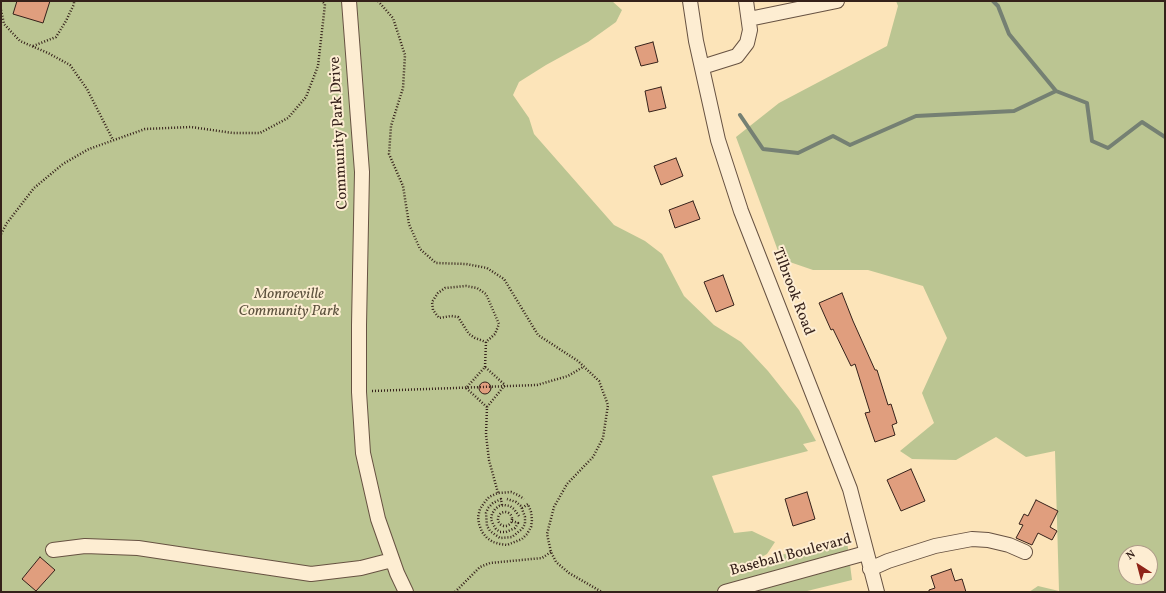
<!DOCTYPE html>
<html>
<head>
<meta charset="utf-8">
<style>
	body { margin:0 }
	#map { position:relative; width:1166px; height:593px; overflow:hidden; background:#fce4b9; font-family:Vollkorn,serif }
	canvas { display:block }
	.frame { position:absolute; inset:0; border:2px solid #35211a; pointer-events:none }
	.north { position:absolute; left:1118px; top:545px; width:40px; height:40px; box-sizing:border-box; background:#fdedd2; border:1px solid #ad9b88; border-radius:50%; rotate:324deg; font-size:11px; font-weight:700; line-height:16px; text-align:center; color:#35211a }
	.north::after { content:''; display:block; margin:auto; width:14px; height:18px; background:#8f2418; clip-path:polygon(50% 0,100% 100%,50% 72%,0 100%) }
</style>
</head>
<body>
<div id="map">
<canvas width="1166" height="593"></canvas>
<div class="frame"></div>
<div class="north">N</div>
</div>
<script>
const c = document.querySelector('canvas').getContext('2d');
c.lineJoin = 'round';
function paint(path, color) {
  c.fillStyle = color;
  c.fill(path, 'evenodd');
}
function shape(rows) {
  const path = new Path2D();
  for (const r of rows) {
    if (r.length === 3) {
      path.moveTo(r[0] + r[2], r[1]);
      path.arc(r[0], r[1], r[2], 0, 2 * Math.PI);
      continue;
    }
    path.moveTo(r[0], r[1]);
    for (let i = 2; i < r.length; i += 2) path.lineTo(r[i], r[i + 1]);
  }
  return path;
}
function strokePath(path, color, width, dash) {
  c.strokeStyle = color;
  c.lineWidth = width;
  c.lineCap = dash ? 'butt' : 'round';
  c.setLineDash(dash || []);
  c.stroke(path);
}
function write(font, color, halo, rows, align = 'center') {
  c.font = font + ' Vollkorn,serif';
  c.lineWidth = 4;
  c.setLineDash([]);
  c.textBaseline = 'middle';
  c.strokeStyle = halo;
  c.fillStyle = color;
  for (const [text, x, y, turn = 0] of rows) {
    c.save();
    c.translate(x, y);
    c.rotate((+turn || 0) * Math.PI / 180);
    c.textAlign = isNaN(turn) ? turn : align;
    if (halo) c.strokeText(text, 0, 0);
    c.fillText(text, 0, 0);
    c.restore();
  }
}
const green = shape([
	[1,1,612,1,622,10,616,22,588,42,546,65,519,82,513,95,529,118,534,134,614,225,645,241,662,254,684,296,714,325,741,342,768,371,799,410,816,441,803,444,808,451,712,476,734,533,752,531,775,542,767,554,756,560,847,541,852,580,803,592,1,592],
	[896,1,1165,1,1165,592,1029,592,1038,586,1059,591,1055,451,1026,457,996,437,956,460,912,459,900,451,934,423,922,393,947,338,923,286,868,270,813,270,781,259,736,137,779,103,887,46,898,6],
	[1126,553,1150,553,1150,577,1126,577]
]);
const stream = shape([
	[993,1,998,6,1009,34,1056,91,1087,103,1092,141,1108,148,1142,122,1165,137],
	[740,115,763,149,798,153,833,136,850,145,916,116,1014,111,1056,91]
]);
const building = shape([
	[17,1,50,1,43,23,13,14,17,1],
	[653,42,658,62,641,66,635,47,653,42],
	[661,87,666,108,649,112,645,91,661,87],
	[676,158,683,176,661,185,654,166,676,158],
	[693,201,700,219,675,228,669,210,693,201],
	[723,275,734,305,716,312,704,282,723,275],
	[842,293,853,321,875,370,877,370,888,405,891,404,897,423,892,425,895,435,875,442,865,413,870,412,855,364,851,366,833,329,831,330,819,303,842,293],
	[485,388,6],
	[911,469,925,501,901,511,887,480,911,469],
	[807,492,815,519,793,526,785,499,807,492],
	[1036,500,1058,511,1050,527,1057,531,1052,540,1038,533,1032,545,1016,538,1023,525,1019,524,1024,514,1028,516,1036,500],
	[40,557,55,570,36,591,22,579,40,557],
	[951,569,955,581,962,579,966,592,929,592,929,590,935,588,931,576,951,569]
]);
const path = shape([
	[378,1,393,18,405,55,403,88,391,126,389,154,403,186,409,224,420,249,436,263,466,264,487,268,504,279,538,335,578,361,599,381,608,405,603,438,593,457,567,484,554,507,547,534,551,552,556,562,569,573,602,592],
	[1,10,4,24,20,41,48,53,70,65,87,89,113,140],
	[33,46,56,37,66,21,74,4,74,1],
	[1,234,7,223,34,188,63,164,89,149,145,129,191,127,233,133,260,133,288,118,306,97,318,66,325,4,322,1],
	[485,367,486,342,495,334,499,324,486,294,477,288,466,286,445,288,438,293,432,302,433,310,439,318,451,316,458,317,469,334,475,338,486,342],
	[372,391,537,385,568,376,583,367],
	[487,407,466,388,485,367,505,385,487,407,486,435,489,460,498,493],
	[502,505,501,499,493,503,488,508,486,513,487,526,490,531,500,538,512,537,522,529,525,524,525,517,521,506,516,502,507,499],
	[522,508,528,504,531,512,532,520,531,527,527,534,522,539,507,545,500,544,493,542,487,538,482,532,479,524,478,517,480,509,484,503,489,497,498,493,511,492,518,495,524,499],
	[505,519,7],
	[512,521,518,523,515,528,506,532,500,532,496,529,493,524,491,519,492,514,495,509,499,506,504,505,510,506,514,509,519,516],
	[455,592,480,567,490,563,542,558,551,552]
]);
const minor = shape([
	[349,1,362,172,359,325,359,392,363,453,378,519,397,573,406,592],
	[690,1,696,41,718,140,741,211,850,489,877,592],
	[749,19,837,1],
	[702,67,737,56,747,43,750,30,746,1],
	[53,550,85,546,138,548,311,574,361,568,392,560],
	[870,569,888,561,935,546,972,539,988,540,1009,545,1025,552],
	[725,592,866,553]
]);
const streetNames = [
	["Community Park Drive",340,133,-93],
	["Tilbrook Road",792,292,69],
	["Baseball Boulevard",791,556,-15]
];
const parkNames = [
	["Monroeville",289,295],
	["Community Park",289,312]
];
paint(green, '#bbc592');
strokePath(stream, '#758073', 4);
paint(building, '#e09e7e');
strokePath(building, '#35211a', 1);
strokePath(minor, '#675242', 16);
strokePath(path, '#35211a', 2.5, [1, 2]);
strokePath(minor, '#fdedd2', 14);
write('15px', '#35211a', '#fdedd2', streetNames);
write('italic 15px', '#5d523e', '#fdedd2', parkNames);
</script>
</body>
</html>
